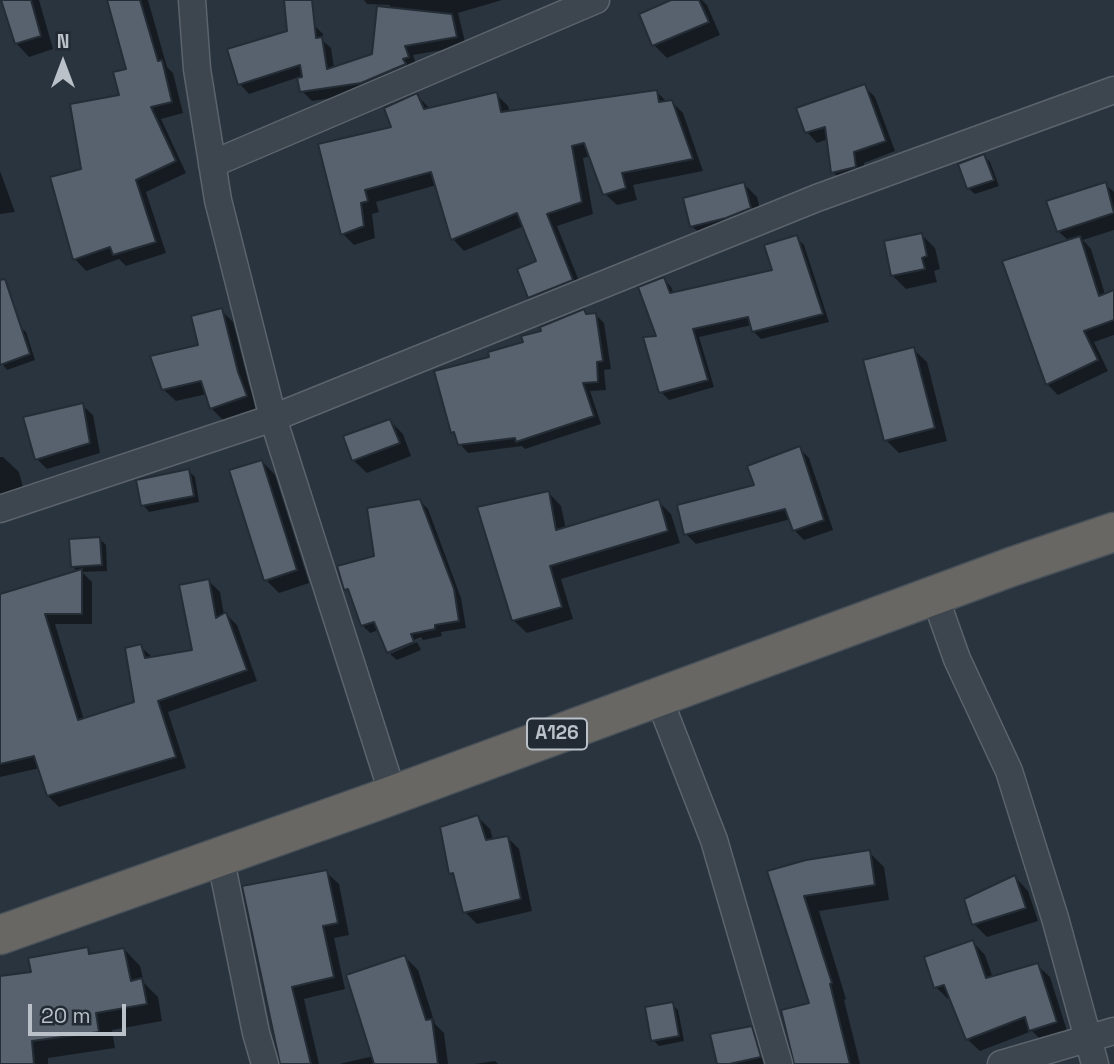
<!DOCTYPE html>
<html>
<head>
<meta charset="utf-8">
<style>
	body { margin:0 }
	#map { position:relative; width:1114px; height:1064px; overflow:hidden; background:#2a343e; font-family:"Space Grotesk",sans-serif }
	canvas { display:block }
	.north { position:absolute; left:28px; top:28px; width:70px; height:70px; -webkit-text-stroke:5px #222b34; paint-order:stroke; rotate:0deg; font-size:19px; font-weight:700; line-height:28px; text-align:center; color:#bac1c9 }
	.north::after { content:''; display:block; margin:auto; width:24px; height:32px; background:#bac1c9; clip-path:polygon(50% 0,100% 100%,50% 72%,0 100%) }
	.scale { position:absolute; left:28px; top:1004px; width:98px; height:32px; box-sizing:border-box; border:4px solid #bac1c9; border-top:0; padding-left:9px; font-size:21px; line-height:24px; white-space:nowrap; color:#bac1c9; -webkit-text-stroke:5px #222b34; paint-order:stroke }
</style>
</head>
<body>
<div id="map">
<canvas width="1114" height="1064"></canvas>
<div class="north">N</div>
<div class="scale">20 m</div>
</div>
<script>
const c = document.querySelector('canvas').getContext('2d');
c.lineJoin = 'round';
function paint(path, color) {
  c.fillStyle = color;
  c.fill(path, 'evenodd');
}
function shape(rows) {
  const path = new Path2D();
  for (const r of rows) {
    path.moveTo(r[0], r[1]);
    for (let i = 2; i < r.length; i += 2) path.lineTo(r[i], r[i + 1]);
  }
  return path;
}
function strokePath(path, color, width, dash) {
  c.strokeStyle = color;
  c.lineWidth = width;
  c.lineCap = dash ? 'butt' : 'round';
  c.setLineDash(dash || []);
  c.stroke(path);
}
function write(font, color, halo, rows, align = 'center') {
  c.font = font + ' "Space Grotesk",sans-serif';
  c.lineWidth = 7;
  c.setLineDash([]);
  c.textBaseline = 'middle';
  c.strokeStyle = halo;
  c.fillStyle = color;
  for (const [text, x, y, turn = 0] of rows) {
    c.save();
    c.translate(x, y);
    c.rotate((+turn || 0) * Math.PI / 180);
    c.textAlign = isNaN(turn) ? turn : align;
    if (halo) c.strokeText(text, 0, 0);
    c.fillText(text, 0, 0);
    c.restore();
  }
}
const shadow = shape([
	[3,0,39,0,53,49,29,57,16,43],
	[109,0,148,0,167,67,173,73,183,113,161,119,186,173,146,192,166,253,126,266,119,259,86,271,75,259,83,170,121,96,128,70],
	[364,0,502,0,458,13,466,46,413,55,417,67,371,92,312,101,302,91,299,77,249,94,240,84,313,24,323,34,323,41,331,48,334,68,374,55,390,5,367,4],
	[676,0,702,0,707,5,720,35,667,58,654,45],
	[864,86,875,97,895,151,864,163,866,177,843,182,833,172,828,139,817,143,807,132,799,110],
	[657,92,667,102,672,102,683,113,703,171,633,185,637,200,617,205,605,194,591,156,583,158,593,214,557,226,583,291,541,308,530,297,538,262,524,226,464,251,453,239,437,185,376,202,379,212,372,214,375,238,354,245,343,234,393,128,417,95,430,109,496,94,508,106,510,113],
	[984,156,990,162,999,186,975,194,968,188],
	[0,171,15,212,0,214],
	[744,184,757,197,763,221,705,239,692,226],
	[1105,184,1114,192,1114,230,1083,240,1091,249,1105,294,1114,289,1114,335,1094,342,1108,371,1058,395,1047,384,1069,241,1058,231],
	[922,235,935,248,940,269,934,271,937,282,906,289,893,276],
	[796,237,804,245,829,322,761,339,753,331,752,325,699,337,714,387,669,400,661,392,659,337,664,279,671,287,674,294,775,272],
	[221,310,233,322,249,385,258,408,223,420,211,408,207,394,176,401,164,390,201,346],
	[584,311,588,316,596,315,604,323,611,369,604,370,606,390,590,391,601,424,525,449,522,446,468,453,460,444,457,436,452,432,491,358,525,343],
	[19,326,26,332,35,360,7,370,0,361,0,333],
	[913,349,927,362,947,441,899,453,886,440],
	[82,405,93,415,100,453,47,469,37,459],
	[390,421,403,434,411,456,367,473,353,460],
	[799,448,809,458,833,530,804,540,794,530,791,519,696,544,686,534,756,487],
	[0,457,3,457,19,472,27,503,0,510],
	[262,461,275,475,309,583,279,593,266,580],
	[189,471,195,477,199,502,149,512,143,505],
	[549,493,561,506,566,529,658,501,671,514,680,543,561,579,573,619,527,633,514,621,479,508],
	[420,501,428,509,461,598,466,628,441,632,442,636,419,641,423,640,421,637,390,650,390,653,379,630,370,633,362,625,352,595,346,589,376,557],
	[99,538,106,545,107,571,82,572,92,582,92,624,55,624,84,720,136,703,140,646,152,657,194,652,209,581,220,592,224,615,226,614,237,625,257,681,168,712,186,768,59,807,48,796,40,768,0,777,0,595,78,572,72,566],
	[417,642,421,650,397,660,390,654],
	[478,817,490,829,493,840,507,837,519,849,532,911,477,924,465,912,457,879,450,873],
	[869,852,884,867,889,900,819,911,846,999,844,1000,860,1064,796,1064,811,1004,770,873],
	[326,872,339,884,349,935,334,938,345,989,304,999,319,1064,282,1064,273,1026],
	[1015,877,1028,891,1038,921,987,937,974,924],
	[973,942,985,955,993,978,1037,965,1050,977,1068,1034,1043,1042,1032,1031,980,1051,967,1039,951,998,948,999,936,987],
	[87,949,94,955,124,949,140,966,144,983,158,997,162,1021,112,1030,115,1048,48,1058,48,1064,0,1064,0,978,33,974],
	[405,957,418,970,435,1024,444,1033,448,1064,339,1064,374,1056],
	[672,1004,678,1010,684,1041,659,1046,653,1040],
	[751,1028,766,1044,773,1064,718,1064],
	[495,1061,498,1064,475,1064]
]);
const building = shape([
	[1,0,31,0,41,36,15,44,1,0],
	[107,0,140,0,158,61,162,60,172,102,151,107,176,161,136,180,156,242,113,255,110,247,73,260,50,177,81,169,70,104,119,95,113,72,126,69,107,0],
	[284,0,312,0,316,38,322,37,327,69,372,54,377,6,452,14,457,37,405,46,409,57,403,59,406,64,361,83,300,92,297,78,302,77,300,65,238,85,227,49,287,31,284,0],
	[671,0,699,0,709,22,652,46,639,14,671,0],
	[865,84,886,141,854,152,856,167,831,173,825,127,805,133,796,108,865,84],
	[657,90,659,102,672,100,693,159,622,173,626,188,603,195,584,143,572,146,582,202,547,214,573,280,528,298,517,269,536,261,517,213,451,240,431,172,365,190,368,201,361,203,364,226,341,235,318,144,391,127,384,108,417,93,424,109,497,92,501,112,657,90],
	[984,154,994,180,967,189,958,164,984,154],
	[744,182,751,208,726,218,690,227,683,198,744,182],
	[1106,182,1114,213,1057,232,1046,201,1106,182],
	[922,233,927,256,922,258,925,269,891,276,884,241,922,233],
	[797,235,823,314,752,332,748,317,693,329,708,380,659,393,643,337,656,336,638,287,664,277,670,293,772,270,764,245,797,235],
	[1080,236,1099,296,1114,290,1114,320,1084,331,1098,360,1046,385,1002,261,1080,236],
	[5,279,30,354,0,365,0,280,5,279],
	[222,308,238,372,247,396,210,409,201,381,162,390,150,356,198,345,191,316,222,308],
	[584,309,586,314,596,313,603,361,597,362,598,382,583,383,594,416,516,442,515,438,458,445,454,432,451,433,434,371,489,357,488,352,523,342,521,336,541,331,540,327,584,309],
	[914,347,935,428,884,441,863,360,914,347],
	[83,403,90,443,35,460,23,417,83,403],
	[390,419,400,443,352,461,343,436,390,419],
	[800,446,824,520,793,531,785,509,684,535,677,505,754,485,747,466,800,446],
	[262,460,297,570,264,581,229,470,262,460],
	[189,469,194,496,141,506,136,480,189,469],
	[549,491,556,530,659,499,668,531,550,566,562,607,512,621,477,507,549,491],
	[420,499,454,589,459,621,435,625,435,629,411,634,414,642,387,653,374,622,361,626,348,589,344,590,337,566,374,556,367,508,420,499],
	[100,537,102,565,71,567,69,539,100,537],
	[82,569,82,614,45,614,78,720,134,702,125,648,141,644,145,658,192,650,179,585,209,579,216,618,226,612,247,670,158,701,176,757,47,796,34,756,0,764,0,594,82,569],
	[478,815,486,840,508,836,521,899,463,913,453,873,449,874,440,827,478,815],
	[870,850,875,885,804,896,832,983,830,984,850,1064,794,1064,781,1010,809,1003,767,871,806,860,870,850],
	[327,870,338,923,323,926,334,977,292,987,311,1064,280,1064,242,886,327,870],
	[1015,875,1026,908,972,925,964,899,1015,875],
	[973,940,986,978,1038,963,1057,1022,1029,1031,1025,1017,966,1040,944,985,934,988,924,957,973,940],
	[88,947,89,954,124,948,131,981,142,978,147,1004,96,1013,99,1032,32,1041,34,1064,0,1064,0,976,31,972,28,958,88,947],
	[405,955,426,1020,432,1019,438,1064,374,1064,346,975,405,955],
	[673,1002,679,1036,651,1041,645,1007,673,1002],
	[752,1026,761,1057,729,1064,717,1064,710,1034,752,1026]
]);
const minor = shape([
	[192,0,197,69,218,200,273,418,393,795],
	[212,164,596,0],
	[0,509,273,418,817,198,1114,90],
	[934,594,957,659,1009,771,1055,918,1095,1064],
	[658,696,714,840,779,1064],
	[220,856,256,1033,265,1064],
	[1001,1064,1114,1031]
]);
const trunk = shape([
	[0,935,374,802,1011,567,1114,532]
]);
const shields = [
	[557,734,60]
];
const shieldNames = [
	["A126",557,734]
];
paint(shadow, '#0007');
paint(building, '#58626e');
strokePath(building, '#242d36', 2);
strokePath(minor, '#5b646c', 29);
strokePath(trunk, '#485159', 41);
strokePath(minor, '#3d464f', 26);
strokePath(trunk, '#686764', 38);
for (const [x, y, w] of shields) {
  const box = new Path2D();
  box.roundRect(x - w / 2, y - 15.5, w, 31, 5);
  c.fillStyle = '#222b34';
  c.fill(box);
  strokePath(box, '#bac1c9', 2);
}
write('bold 19px', '#bac1c9', null, shieldNames);
</script>
</body>
</html>
